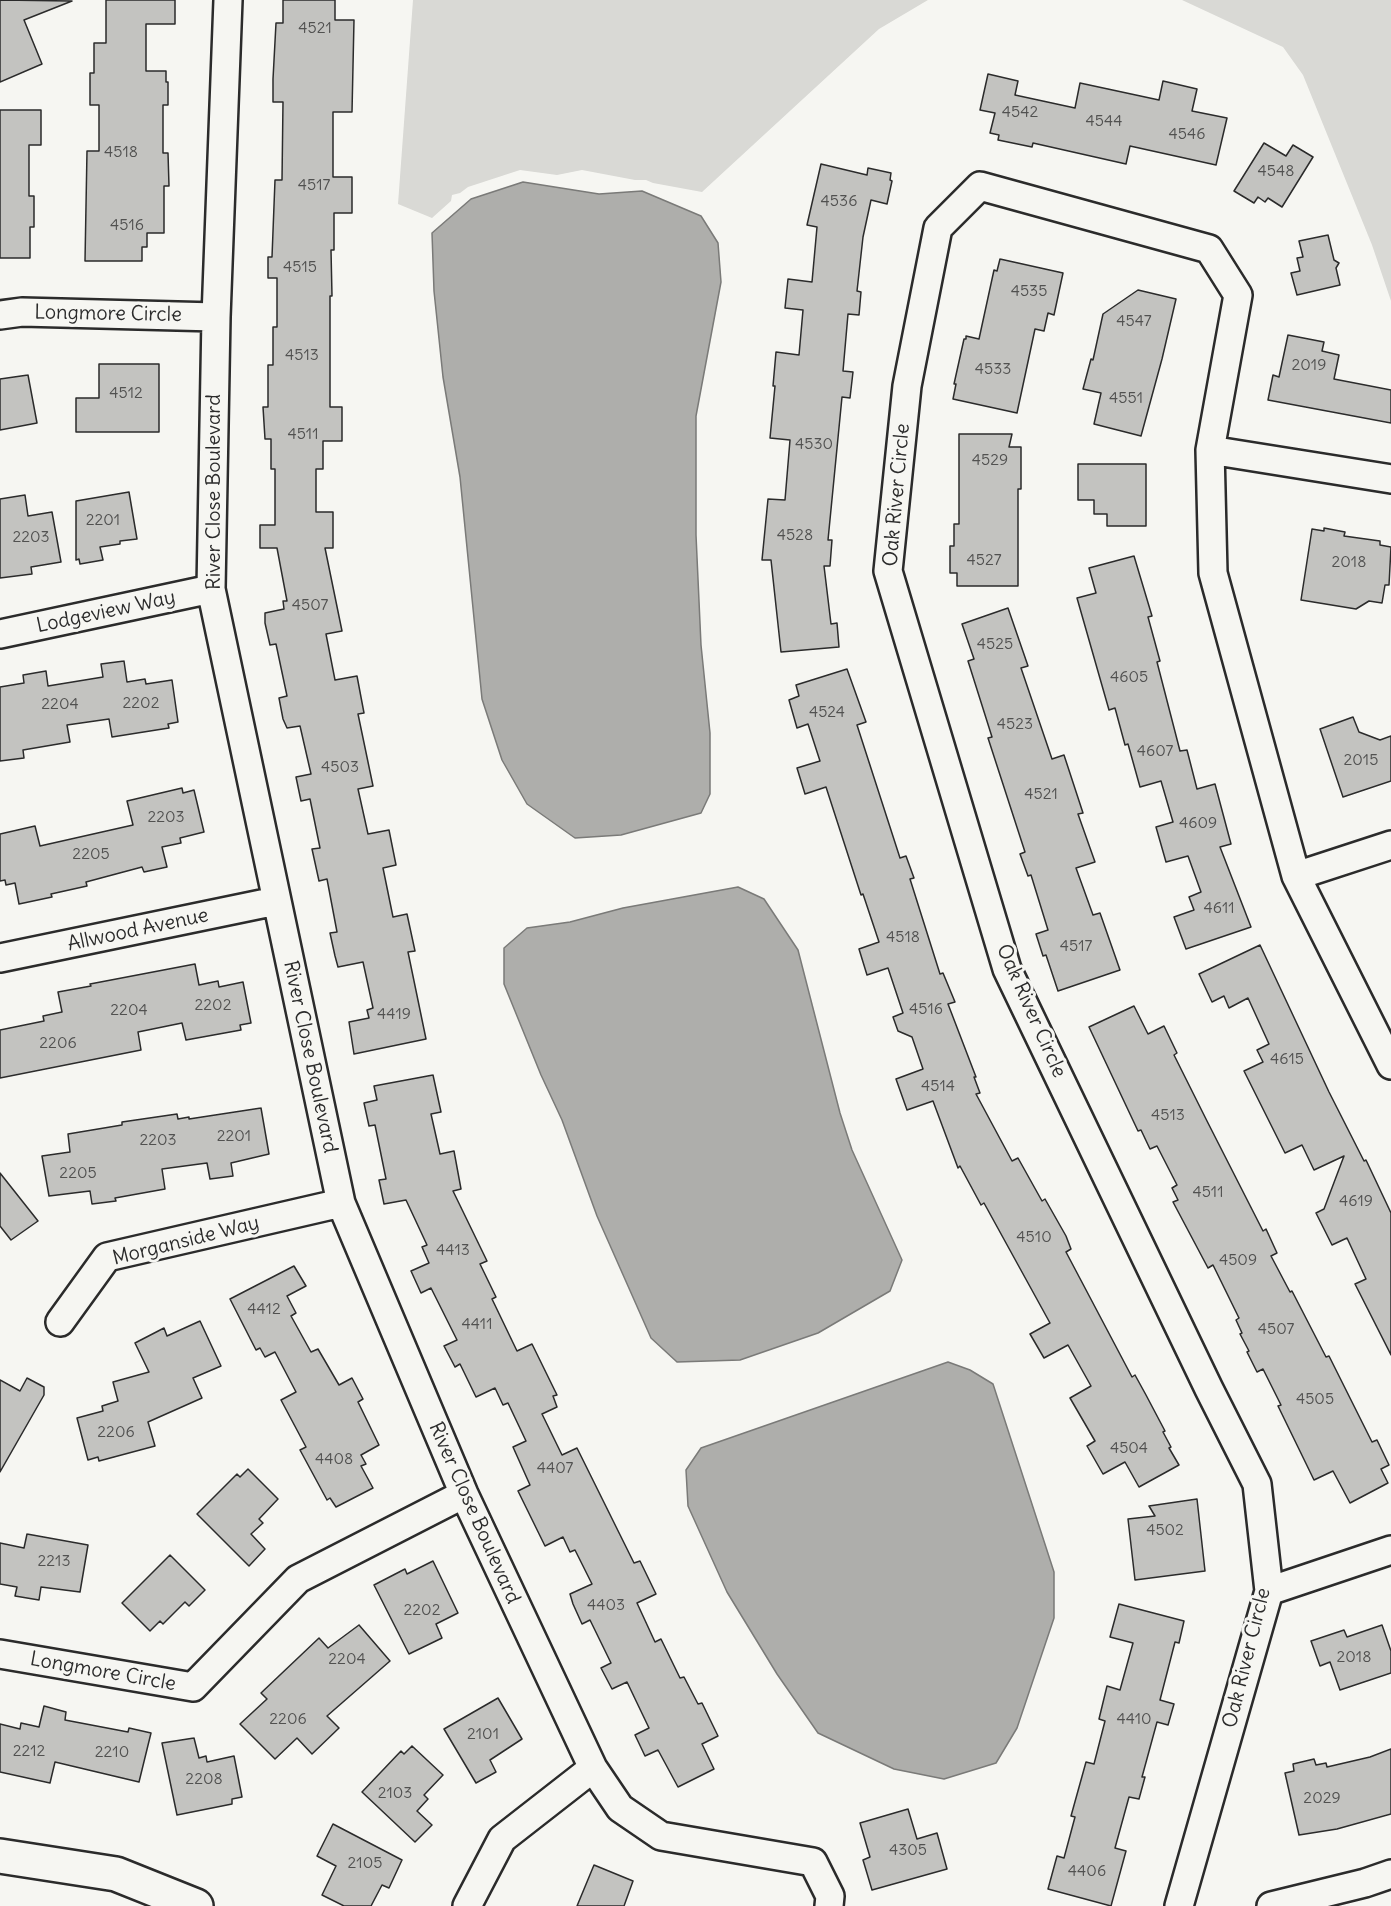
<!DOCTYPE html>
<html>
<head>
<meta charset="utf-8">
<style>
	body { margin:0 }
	canvas { display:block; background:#f6f6f2 }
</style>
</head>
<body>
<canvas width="1391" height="1906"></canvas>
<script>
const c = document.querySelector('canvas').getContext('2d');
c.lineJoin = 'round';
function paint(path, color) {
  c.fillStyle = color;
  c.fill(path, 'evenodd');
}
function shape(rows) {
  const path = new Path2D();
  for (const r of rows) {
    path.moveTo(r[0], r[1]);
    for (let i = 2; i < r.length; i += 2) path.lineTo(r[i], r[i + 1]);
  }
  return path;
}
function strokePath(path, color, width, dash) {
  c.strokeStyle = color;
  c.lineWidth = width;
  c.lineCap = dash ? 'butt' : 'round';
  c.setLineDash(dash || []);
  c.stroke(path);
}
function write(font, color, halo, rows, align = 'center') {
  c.font = font + ' Delius,sans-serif';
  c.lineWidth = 6;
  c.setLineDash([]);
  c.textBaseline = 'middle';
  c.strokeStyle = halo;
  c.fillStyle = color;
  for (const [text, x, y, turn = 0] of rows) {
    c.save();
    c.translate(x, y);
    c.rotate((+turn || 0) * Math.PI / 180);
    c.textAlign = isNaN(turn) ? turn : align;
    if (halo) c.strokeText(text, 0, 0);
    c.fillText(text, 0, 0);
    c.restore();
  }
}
const green = shape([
	[413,0,928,0,879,29,702,192,653,183,646,180,635,180,582,170,557,175,520,170,468,187,460,193,452,195,451,201,432,218,398,204],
	[1182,0,1391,0,1391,301,1372,245,1303,75,1283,47]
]);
const water = shape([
	[523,182,599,194,642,191,701,216,718,243,721,282,696,416,696,535,701,645,710,733,710,794,701,813,621,835,575,838,527,804,502,760,482,699,460,477,443,377,434,291,432,233,471,199,523,182],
	[738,887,764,899,798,950,840,1113,852,1150,902,1260,890,1291,818,1333,740,1360,677,1362,651,1338,597,1216,562,1120,541,1075,504,984,504,948,527,928,570,922,623,908,738,887],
	[948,1362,970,1370,993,1384,1054,1572,1054,1618,1017,1728,996,1763,944,1779,894,1769,818,1733,777,1674,727,1592,688,1506,686,1470,701,1448,948,1362]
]);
const building = shape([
	[0,0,72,1,24,20,42,64,0,82,0,0],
	[106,0,175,0,175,24,146,24,146,71,166,71,166,82,168,82,168,105,163,105,163,153,168,153,169,186,164,186,164,233,147,233,147,247,142,247,142,261,85,261,87,151,99,151,99,105,90,105,90,73,94,73,94,43,106,43,106,0],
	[283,0,335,0,335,20,354,20,352,112,333,112,333,177,352,177,352,213,334,213,334,250,331,250,332,296,330,296,330,407,342,407,342,441,323,441,323,469,316,469,316,512,333,512,333,548,325,548,342,631,326,634,335,680,357,676,364,713,358,714,373,786,358,789,368,834,389,830,396,865,383,868,393,917,407,914,415,951,408,952,426,1039,354,1054,349,1022,369,1018,367,1010,373,1008,363,962,338,967,335,956,330,933,337,932,327,879,319,881,312,849,320,848,310,799,301,801,296,777,311,774,300,726,287,728,283,719,279,698,287,696,276,644,270,645,265,623,265,613,284,609,283,601,287,601,277,548,260,548,260,525,275,525,275,469,271,469,271,439,265,439,263,407,268,407,268,365,273,365,273,327,277,327,277,278,268,278,268,257,272,257,275,180,282,180,283,102,273,102,273,79,276,23,283,23,283,0],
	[988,74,1018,81,1015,95,1075,108,1080,83,1159,100,1163,81,1197,89,1192,111,1227,118,1216,165,1130,146,1126,164,1033,143,1032,147,998,140,999,135,990,133,995,113,980,110,988,74],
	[0,110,41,110,41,145,29,145,29,196,34,196,34,227,30,227,30,258,0,258,0,110],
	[1264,143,1286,156,1293,145,1313,157,1282,207,1268,198,1265,202,1258,197,1254,203,1234,191,1264,143],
	[821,164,867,175,868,168,891,173,890,180,892,181,887,204,871,200,863,237,857,291,861,292,859,315,848,314,843,371,853,372,850,398,842,397,828,540,832,540,830,566,824,566,831,624,837,623,839,647,781,652,771,560,762,560,768,499,785,500,790,440,770,438,775,386,773,386,776,352,799,355,803,310,785,308,788,279,812,282,817,227,807,225,821,164],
	[1328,235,1334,260,1339,263,1336,268,1340,285,1297,295,1291,273,1300,271,1297,258,1303,257,1299,241,1328,235],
	[1000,259,1063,273,1054,315,1048,313,1044,331,1035,329,1017,413,953,399,956,384,954,384,964,339,966,339,966,336,979,339,994,270,997,271,1000,259],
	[1138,290,1176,299,1162,359,1141,436,1094,424,1101,393,1083,389,1091,359,1093,360,1103,314,1138,290],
	[1288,335,1324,342,1322,351,1339,355,1334,379,1391,390,1391,423,1268,400,1273,375,1279,377,1288,335],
	[99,364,159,364,159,432,76,432,76,398,99,398,99,364],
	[28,375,37,423,0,430,0,379,28,375],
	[959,434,1012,434,1009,447,1021,447,1021,489,1018,489,1018,586,957,586,957,573,950,573,950,546,954,546,954,524,959,524,959,434],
	[1078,464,1146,464,1146,526,1107,526,1107,514,1094,514,1094,500,1078,500,1078,464],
	[129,492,137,539,120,541,120,544,100,547,103,560,80,564,79,559,76,560,76,501,129,492],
	[25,495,28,516,52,512,61,562,31,567,32,574,0,578,0,499,25,495],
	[1324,528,1345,532,1344,536,1380,541,1380,545,1391,547,1389,585,1385,585,1382,603,1369,601,1356,609,1301,600,1312,529,1324,531,1324,528],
	[1134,556,1152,616,1148,617,1160,661,1157,662,1180,751,1187,750,1197,789,1215,784,1231,844,1220,847,1251,927,1186,949,1174,917,1194,910,1189,897,1201,892,1188,856,1166,862,1156,827,1173,822,1161,781,1140,787,1128,744,1125,745,1115,708,1109,710,1077,598,1096,593,1089,568,1134,556],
	[1008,608,1028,666,1021,668,1052,759,1064,755,1083,813,1078,814,1095,862,1076,868,1093,915,1100,913,1120,970,1058,991,1046,955,1043,956,1036,934,1048,930,1031,875,1028,876,1020,854,1025,852,988,738,992,737,968,661,974,659,962,624,1008,608],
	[124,661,127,682,145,679,146,684,172,680,178,722,168,724,169,728,112,737,109,719,67,725,70,742,23,750,24,758,0,761,0,687,24,683,23,675,46,671,48,686,103,677,101,664,124,661],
	[847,669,866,722,857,725,900,858,906,856,914,878,910,879,940,974,943,973,955,1002,948,1004,976,1077,974,1077,980,1093,976,1094,1012,1161,1018,1158,1042,1201,1045,1199,1066,1236,1071,1249,1066,1252,1132,1377,1135,1375,1146,1395,1165,1431,1163,1432,1171,1447,1169,1448,1179,1465,1139,1487,1125,1462,1103,1474,1087,1446,1095,1441,1070,1398,1091,1386,1068,1345,1044,1358,1030,1334,1050,1323,984,1203,981,1205,960,1166,958,1168,933,1101,907,1110,896,1079,923,1069,912,1037,898,1031,893,1017,903,1013,888,968,867,975,859,949,879,942,863,894,861,895,826,787,805,794,797,768,820,761,808,724,797,728,789,700,799,696,796,685,847,669],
	[1353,717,1359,732,1380,740,1391,736,1391,781,1343,797,1320,729,1353,717],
	[182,788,183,793,194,790,204,832,180,838,181,843,162,847,167,867,144,872,142,867,86,882,87,886,51,894,52,897,19,904,15,883,6,885,5,880,0,881,0,834,35,826,40,846,133,825,127,801,182,788],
	[1260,945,1329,1092,1364,1161,1366,1160,1391,1213,1391,1355,1355,1284,1366,1279,1347,1238,1332,1245,1316,1213,1324,1209,1344,1156,1314,1170,1302,1145,1285,1153,1244,1071,1263,1062,1257,1050,1269,1044,1248,998,1229,1008,1224,996,1212,1002,1199,974,1260,945],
	[195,964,199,985,218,981,219,987,243,982,251,1023,240,1025,241,1030,186,1040,182,1023,138,1032,141,1050,0,1078,0,1030,44,1021,43,1016,62,1012,58,992,91,986,90,984,195,964],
	[1134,1006,1148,1034,1164,1026,1177,1053,1174,1055,1207,1121,1263,1231,1266,1229,1277,1253,1271,1256,1290,1292,1292,1291,1326,1357,1329,1356,1372,1442,1377,1440,1389,1465,1381,1469,1388,1483,1350,1503,1333,1471,1314,1480,1278,1406,1281,1405,1263,1369,1257,1372,1247,1352,1249,1351,1240,1334,1242,1333,1236,1320,1239,1318,1213,1265,1208,1268,1173,1202,1178,1200,1172,1188,1177,1185,1157,1146,1150,1149,1141,1130,1138,1131,1089,1027,1134,1006],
	[433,1075,441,1112,431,1114,440,1154,454,1151,461,1189,453,1191,487,1261,480,1264,496,1297,492,1299,517,1351,532,1344,557,1395,553,1396,557,1407,542,1414,562,1455,577,1448,634,1563,640,1561,656,1594,637,1603,655,1642,661,1639,680,1678,684,1677,698,1704,702,1703,718,1736,702,1744,714,1769,678,1787,658,1750,645,1756,635,1735,649,1728,627,1682,612,1689,601,1668,611,1663,590,1620,582,1624,573,1604,570,1594,592,1584,575,1550,570,1552,563,1537,545,1546,518,1491,530,1485,513,1447,526,1441,508,1403,503,1405,495,1388,476,1397,460,1364,455,1367,444,1346,457,1340,431,1288,421,1293,411,1271,429,1263,422,1247,427,1245,406,1200,384,1204,379,1180,386,1179,375,1125,369,1126,364,1103,377,1100,374,1086,433,1075],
	[261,1108,269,1154,231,1163,233,1176,210,1179,207,1163,162,1169,165,1189,115,1198,116,1201,92,1204,90,1191,49,1196,42,1156,70,1152,68,1134,122,1125,122,1122,177,1114,178,1119,189,1117,189,1119,261,1108],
	[0,1173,38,1221,11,1240,0,1226,0,1173],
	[294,1266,306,1286,287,1296,296,1313,291,1316,311,1352,318,1349,339,1385,352,1378,363,1399,358,1402,379,1445,361,1455,366,1464,361,1466,373,1488,336,1507,330,1498,327,1500,300,1450,306,1447,281,1400,296,1392,275,1352,265,1357,260,1348,256,1350,230,1299,294,1266],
	[200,1321,221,1366,193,1378,202,1398,148,1422,155,1446,99,1461,98,1457,88,1460,77,1418,103,1411,102,1406,118,1401,113,1382,149,1372,135,1343,164,1328,167,1336,200,1321],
	[27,1378,44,1387,44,1395,0,1472,0,1380,20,1391,27,1378],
	[248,1469,278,1499,259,1519,263,1523,251,1534,265,1549,249,1566,197,1514,237,1474,240,1477,248,1469],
	[1197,1499,1205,1571,1135,1580,1128,1519,1155,1516,1149,1506,1197,1499],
	[27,1534,88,1545,80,1592,41,1587,39,1600,15,1596,17,1587,0,1584,0,1543,24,1548,27,1534],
	[170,1555,205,1590,189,1606,185,1602,163,1624,160,1621,150,1631,122,1603,170,1555],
	[433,1561,458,1613,436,1624,442,1638,409,1654,374,1585,405,1569,407,1574,433,1561],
	[1119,1604,1184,1621,1179,1643,1175,1642,1160,1700,1174,1704,1168,1725,1157,1722,1142,1777,1145,1777,1139,1799,1129,1797,1115,1848,1126,1851,1111,1906,1048,1889,1057,1856,1064,1858,1075,1817,1071,1816,1086,1762,1094,1764,1105,1721,1099,1719,1107,1686,1120,1690,1133,1643,1110,1637,1119,1604],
	[359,1625,390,1661,327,1716,339,1728,312,1754,297,1738,275,1759,240,1724,267,1699,261,1693,319,1638,328,1648,359,1625],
	[1382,1625,1391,1651,1391,1673,1340,1690,1330,1662,1320,1666,1311,1641,1344,1630,1347,1637,1382,1625],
	[498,1698,522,1739,490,1760,496,1772,476,1783,444,1729,498,1698],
	[44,1706,66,1712,65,1720,128,1732,129,1728,151,1733,139,1782,55,1762,50,1783,0,1772,0,1724,20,1729,21,1723,39,1727,44,1706],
	[194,1738,199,1758,206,1756,207,1762,234,1756,242,1797,232,1799,232,1804,177,1815,162,1743,194,1738],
	[412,1746,443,1775,424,1795,428,1799,417,1811,432,1825,415,1842,362,1792,401,1751,404,1754,412,1746],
	[1391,1749,1391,1814,1337,1829,1299,1835,1285,1773,1294,1771,1293,1764,1314,1759,1316,1765,1326,1763,1327,1767,1370,1757,1391,1749],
	[908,1809,917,1839,937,1833,947,1869,872,1890,863,1860,870,1857,860,1823,908,1809],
	[333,1824,402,1860,389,1888,382,1885,371,1906,344,1906,322,1895,336,1866,317,1856,333,1824],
	[594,1865,633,1881,624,1906,577,1906,594,1865]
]);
const minor = shape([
	[228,0,216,317,211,589,341,1203,464,1494,593,1768,620,1808,661,1836,813,1862,830,1896,829,1906],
	[0,315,22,312,216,317],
	[1210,450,1391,479],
	[0,634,211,589],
	[1296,876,1391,845],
	[0,958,276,901],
	[60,1322,107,1257,341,1203],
	[1269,1591,1391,1550],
	[0,1654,193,1687,298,1579,464,1494],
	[467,1906,502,1839,593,1768],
	[1179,1906,1269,1591,1257,1484,1209,1389,1007,969,888,571,907,386,938,228,980,186,1209,249,1238,295,1210,450,1213,573,1296,876,1391,1065],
	[1271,1906,1365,1883,1391,1874]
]);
const tertiary = shape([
	[0,1856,116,1874,196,1906]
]);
const numberNames = [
	["4521",315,28],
	["4542",1020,112],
	["4544",1104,121],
	["4546",1187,134],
	["4518",121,152],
	["4548",1276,171],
	["4517",314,185],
	["4536",839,201],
	["4516",127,225],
	["4515",300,267],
	["4535",1029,291],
	["4547",1134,321],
	["4513",302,355],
	["2019",1309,365],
	["4533",993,369],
	["4512",126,393],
	["4551",1126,398],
	["4511",303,434],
	["4530",814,444],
	["4529",990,460],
	["2201",103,520],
	["4528",795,535],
	["2203",31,537],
	["4527",984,560],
	["2018",1349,562],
	["4507",310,605],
	["4525",995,644],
	["4605",1129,677],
	["2202",141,703],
	["2204",60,704],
	["4524",827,712],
	["4523",1015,724],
	["4607",1155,751],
	["2015",1361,760],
	["4503",340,767],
	["4521",1041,794],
	["2203",166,817],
	["4609",1198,823],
	["2205",91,854],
	["4611",1219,908],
	["4518",903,937],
	["4517",1076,946],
	["2202",213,1005],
	["4516",926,1009],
	["2204",129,1010],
	["4419",394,1014],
	["2206",58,1043],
	["4615",1287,1059],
	["4514",938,1086],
	["4513",1168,1115],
	["2201",234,1136],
	["2203",158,1140],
	["2205",78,1173],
	["4511",1208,1192],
	["4619",1356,1201],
	["4510",1034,1237],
	["4413",453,1250],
	["4509",1238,1260],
	["4412",264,1309],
	["4411",477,1324],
	["4507",1276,1329],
	["4505",1315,1399],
	["2206",116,1432],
	["4504",1129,1448],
	["4408",334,1459],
	["4407",555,1468],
	["4502",1165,1530],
	["2213",54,1561],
	["4403",606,1605],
	["2202",422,1610],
	["2018",1354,1657],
	["2204",347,1659],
	["2206",288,1719],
	["4410",1134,1719],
	["2101",483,1734],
	["2212",29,1751],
	["2210",112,1752],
	["2208",204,1779],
	["2103",395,1793],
	["2029",1322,1798],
	["4305",908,1850],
	["2105",365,1863],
	["4406",1087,1871]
];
const streetNames = [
	["Longmore Circle",108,314,1],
	["River Close Boulevard",214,492,-90],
	["Oak River Circle",897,495,-85],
	["Lodgeview Way",106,612,-12],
	["Allwood Avenue",138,930,-12],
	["Oak River Circle",1031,1011,66],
	["River Close Boulevard",310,1057,78],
	["Morganside Way",186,1241,-14],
	["River Close Boulevard",474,1513,66],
	["Oak River Circle",1247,1658,-76],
	["Longmore Circle",103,1672,10]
];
paint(green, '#d9d9d5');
paint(water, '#aeaeab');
strokePath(water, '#7a7a78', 1.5);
paint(building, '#c3c3c0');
strokePath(building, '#2b2b2b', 1.5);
strokePath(minor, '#2b2b2b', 32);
strokePath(tertiary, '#2b2b2b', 38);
strokePath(minor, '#f6f6f2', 27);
strokePath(tertiary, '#f6f6f2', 33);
write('16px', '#515150', null, numberNames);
write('20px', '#2b2b2b', '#f6f6f2', streetNames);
</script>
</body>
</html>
